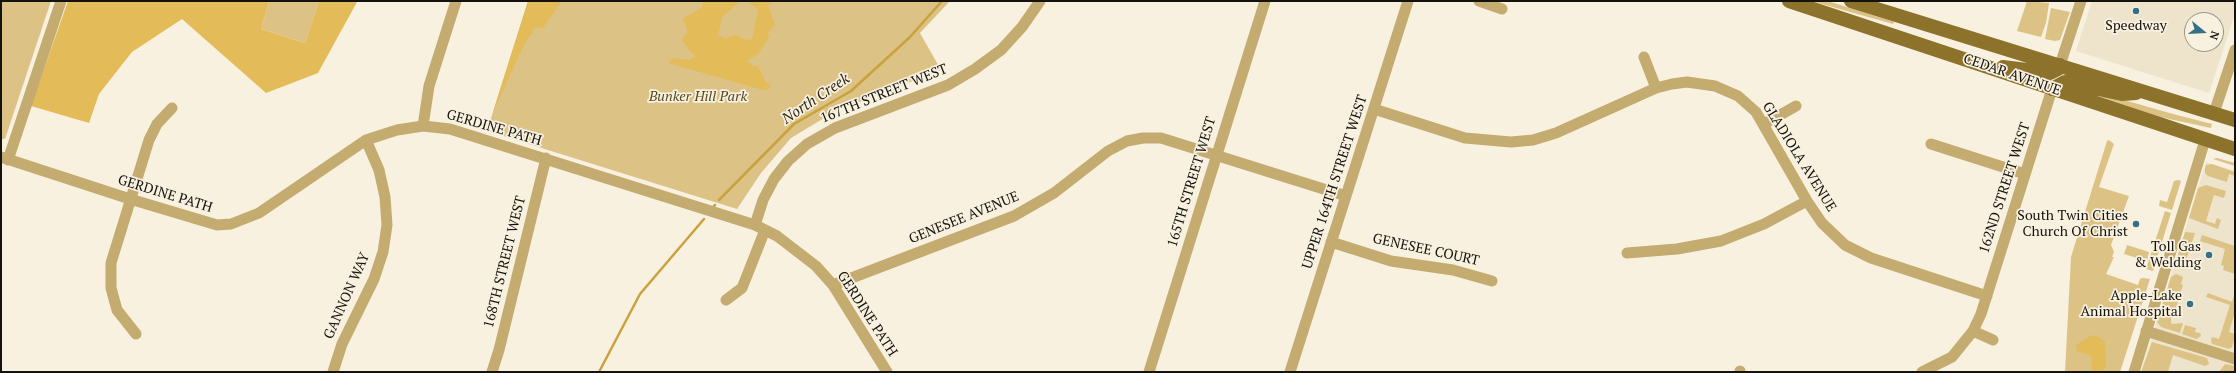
<!DOCTYPE html>
<html>
<head>
<meta charset="utf-8">
<style>
	body { margin:0 }
	#map { position:relative; width:2236px; height:373px; overflow:hidden; background:#f8f1e0; font-family:"PT Serif",serif }
	canvas { display:block }
	.frame { position:absolute; inset:0; border:2px solid #14120c; pointer-events:none }
	.north { position:absolute; left:2184px; top:12px; width:40px; height:40px; box-sizing:border-box; background:#f8f1e0; border:1px solid #9d988b; border-radius:50%; rotate:108deg; font-size:11px; font-weight:700; line-height:16px; text-align:center; color:#14120c }
	.north::after { content:''; display:block; margin:auto; width:14px; height:18px; background:#356f88; clip-path:polygon(50% 0,100% 100%,50% 72%,0 100%) }
</style>
</head>
<body>
<div id="map">
<canvas width="2236" height="373"></canvas>
<div class="frame"></div>
<div class="north">N</div>
</div>
<script>
const c = document.querySelector('canvas').getContext('2d');
c.lineJoin = 'round';
function paint(path, color) {
  c.fillStyle = color;
  c.fill(path, 'evenodd');
}
function shape(rows) {
  const path = new Path2D();
  for (const r of rows) {
    path.moveTo(r[0], r[1]);
    for (let i = 2; i < r.length; i += 2) path.lineTo(r[i], r[i + 1]);
  }
  return path;
}
function strokePath(path, color, width, dash) {
  c.strokeStyle = color;
  c.lineWidth = width;
  c.lineCap = dash ? 'butt' : 'round';
  c.setLineDash(dash || []);
  c.stroke(path);
}
function write(font, color, halo, rows, align = 'center') {
  c.font = font + ' "PT Serif",serif';
  c.lineWidth = 3.5;
  c.setLineDash([]);
  c.textBaseline = 'middle';
  c.strokeStyle = halo;
  c.fillStyle = color;
  for (const [text, x, y, turn = 0] of rows) {
    c.save();
    c.translate(x, y);
    c.rotate((+turn || 0) * Math.PI / 180);
    c.textAlign = isNaN(turn) ? turn : align;
    if (halo) c.strokeText(text, 0, 0);
    c.fillText(text, 0, 0);
    c.restore();
  }
}
const built = shape([
	[2092,1,2235,1,2235,14,2209,93,2076,51],
	[2192,20,2216,20,2216,44,2192,44],
	[2206,162,2235,171,2235,372,2141,372]
]);
const green = shape([
	[1,1,51,1,5,139,1,139],
	[269,1,319,1,305,43,261,29],
	[528,1,950,1,920,33,941,70,834,112,791,138,761,173,737,209,487,131],
	[1811,1,1828,1,1894,22,1893,24],
	[2027,1,2049,3,2046,23,2041,37,2017,31],
	[2051,8,2070,12,2060,40,2055,41,2045,39],
	[2103,94,2173,114,2212,124,2211,128,2160,117,2101,97],
	[2109,140,2114,144,2099,187,2129,196,2111,245,2114,252,2112,257,2114,257,2106,274,2138,285,2140,279,2143,278,2150,279,2120,372,2065,372,2071,257,2107,141],
	[2217,158,2235,163,2235,166,2213,159],
	[2212,164,2235,172,2235,176,2229,174,2227,182,2208,176,2205,173,2205,168,2206,165],
	[2178,180,2181,181,2172,210,2159,206,2160,200,2167,202,2174,181],
	[2206,185,2226,191,2224,198,2214,195,2206,221,2215,224,2217,218,2221,220,2218,229,2189,218,2198,188],
	[2165,211,2171,213,2153,271,2146,269],
	[2185,232,2195,233,2184,266,2177,262,2177,258],
	[2202,235,2235,246,2235,274,2223,270,2224,266,2221,265,2225,249,2200,241],
	[2127,245,2149,252,2147,261,2124,254],
	[2176,274,2183,277,2181,284,2183,285,2175,311,2171,316,2171,322,2172,324,2183,323,2180,333,2161,327,2157,322,2171,277],
	[2235,292,2235,312,2229,332,2235,334,2235,337,2232,347,2229,349,2212,344,2211,340,2212,337,2219,339,2230,305,2206,297,2208,293,2232,302],
	[2185,325,2196,328,2195,332,2200,333,2201,336,2196,339,2182,334],
	[2152,342,2207,358,2209,364,2205,366,2173,355,2168,372,2141,372],
	[2225,364,2235,366,2235,372,2219,372]
]);
const forest = shape([
	[68,1,269,1,261,29,305,43,319,1,357,2,318,73,266,93,182,19,132,52,99,94,89,123,31,106],
	[528,1,562,1,543,28,535,27,522,49,493,112],
	[703,1,744,1,740,1,722,17,718,35,725,39,735,35,746,40,752,39,753,35,758,10,748,1,773,1,768,6,775,25,768,32,769,37,758,54,747,61,753,66,758,66,765,81,771,87,769,89,763,90,668,63,673,58,689,60,696,56,690,51,682,40,688,31,683,19,702,7],
	[2092,335,2099,337,2105,342,2106,366,2103,372,2090,372,2092,370,2091,356,2077,351,2076,345]
]);
const stream = shape([
	[719,200,794,124,851,91,910,37,942,1],
	[714,206,715,205],
	[599,372,640,294,704,219]
]);
const minor = shape([
	[1479,1,1502,9],
	[1644,57,1656,88],
	[2060,65,2081,1],
	[1374,109,1465,138,1511,142,1533,140,1556,133,1656,88,1672,84,1687,82,1715,86,1738,96,1756,112,1807,201,1822,223,1845,245,1871,258,1987,296],
	[2214,113,2235,50],
	[1764,124,1796,106],
	[423,126,429,86,456,1],
	[1931,144,2025,174],
	[1,157,130,199,217,225,231,224,259,213,366,140,397,130,423,126,450,129,755,225,777,236,816,266,833,285,887,372],
	[8,160,61,1],
	[755,225,763,200,774,179,788,161,807,144,835,128,948,85,975,69,1001,50,1022,27,1040,1],
	[1331,242,1391,261,1453,270,1492,281],
	[1627,253,1677,249,1721,241,1764,224,1807,201],
	[833,285,1014,216,1054,193,1108,151,1127,141,1143,138,1161,138,1346,196],
	[726,300,742,288,765,230],
	[1973,331,1993,340],
	[2146,331,2235,359],
	[136,334,117,310,111,288,111,263,149,140,157,124,172,108],
	[1740,371,1740,372],
	[333,372,342,344,374,279,383,252,387,225,385,197,379,170,366,140],
	[492,372,499,350,546,158],
	[1149,372,1265,1],
	[1290,372,1408,1],
	[1922,372,1952,357,1973,331,1981,314,2052,89],
	[2134,372,2205,140]
]);
const major = shape([
	[1789,1,2235,149],
	[1851,1,2235,120],
	[2003,67,2050,73,2058,69,2060,65],
	[2052,89,2065,82,2122,94,2136,93]
]);
const markers = [
	[2136,11,4,"#356f88"],
	[2136,224,4,"#356f88"],
	[2209,255,4,"#356f88"],
	[2190,304,4,"#356f88"]
];
const poiNames = [
	["Speedway",2136,26,"center"],
	["South Twin Cities",2128,216],
	["Church Of Christ",2128,232],
	["Toll Gas",2201,247],
	["& Welding",2201,263],
	["Apple-Lake",2182,296],
	["Animal Hospital",2182,312]
];
const streetNames = [
	["CEDAR AVENUE",2012,75,19],
	["167TH STREET WEST",884,94,-22],
	["GERDINE PATH",494,128,16],
	["GLADIOLA AVENUE",1799,157,58],
	["165TH STREET WEST",1192,182,-73],
	["UPPER 164TH STREET WEST",1335,182,-72],
	["162ND STREET WEST",2005,188,-72],
	["GERDINE PATH",165,194,17],
	["GENESEE AVENUE",964,218,-22],
	["GENESEE COURT",1426,250,12],
	["168TH STREET WEST",505,262,-76],
	["GANNON WAY",347,296,-66],
	["GERDINE PATH",867,314,57]
];
const parkNames = [
	["Bunker Hill Park",698,97]
];
const waterNames = [
	["North Creek",816,99,-34]
];
paint(built, '#eee4cc');
paint(green, '#dcc284');
paint(forest, '#e3bb58');
strokePath(stream, '#c9a23d', 2.5);
strokePath(minor, '#c4ab6f', 11);
strokePath(major, '#8d722b', 14);
for (const [x, y, r, color] of markers) {
  const dot = new Path2D();
  dot.arc(x, y, r, 0, 2 * Math.PI);
  c.fillStyle = color;
  c.fill(dot);
  strokePath(dot, '#f8f1e0', 1.5);
}
write('14px', '#14120c', '#f8f1e0', poiNames, 'right');
write('14px', '#14120c', '#f8f1e0', streetNames);
write('italic 14px', '#58481f', '#f8f1e0', parkNames);
write('italic 15px', '#302918', '#f8f1e0', waterNames);
</script>
</body>
</html>
